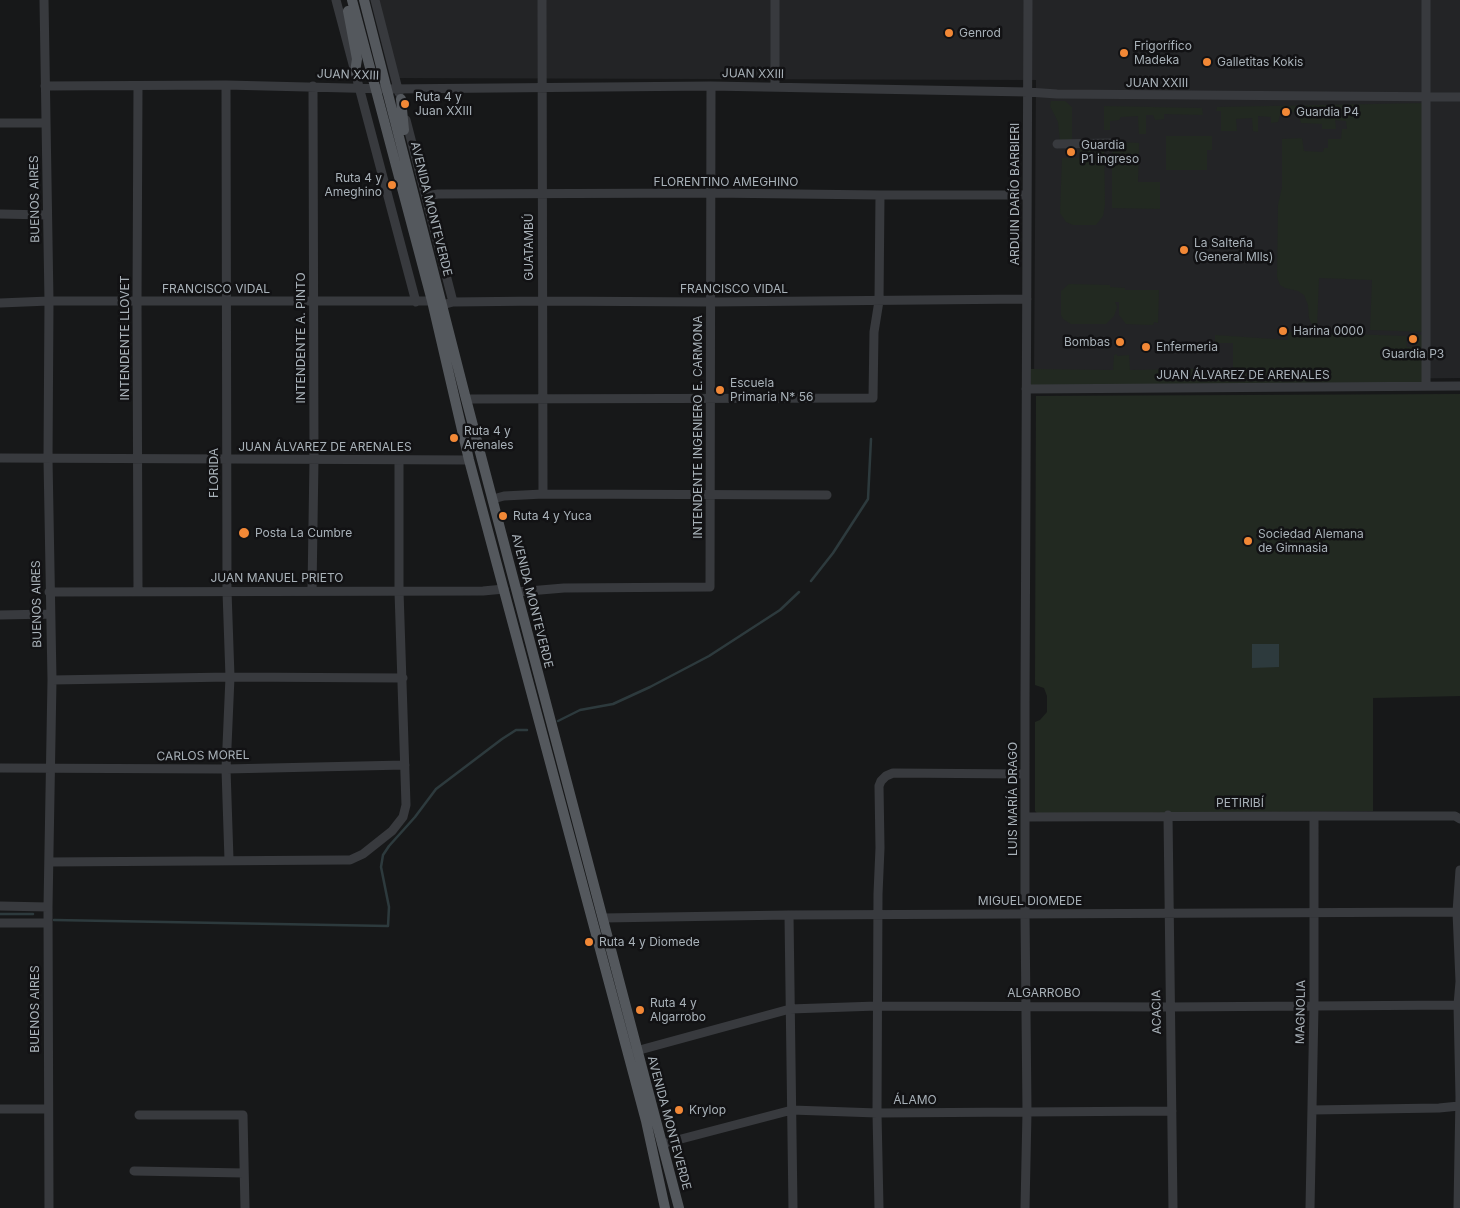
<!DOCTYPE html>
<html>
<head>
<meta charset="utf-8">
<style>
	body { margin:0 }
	canvas { display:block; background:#171819 }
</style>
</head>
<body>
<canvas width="1460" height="1208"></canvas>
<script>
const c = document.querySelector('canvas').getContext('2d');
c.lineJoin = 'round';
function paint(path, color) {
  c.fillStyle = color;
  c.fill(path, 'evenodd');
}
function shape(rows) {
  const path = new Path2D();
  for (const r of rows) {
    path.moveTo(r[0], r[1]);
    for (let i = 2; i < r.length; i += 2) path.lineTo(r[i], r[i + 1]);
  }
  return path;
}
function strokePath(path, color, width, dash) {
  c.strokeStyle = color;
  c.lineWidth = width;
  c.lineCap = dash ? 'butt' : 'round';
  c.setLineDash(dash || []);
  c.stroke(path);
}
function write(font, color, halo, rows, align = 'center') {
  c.font = font + ' Inter,sans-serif';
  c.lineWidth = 5;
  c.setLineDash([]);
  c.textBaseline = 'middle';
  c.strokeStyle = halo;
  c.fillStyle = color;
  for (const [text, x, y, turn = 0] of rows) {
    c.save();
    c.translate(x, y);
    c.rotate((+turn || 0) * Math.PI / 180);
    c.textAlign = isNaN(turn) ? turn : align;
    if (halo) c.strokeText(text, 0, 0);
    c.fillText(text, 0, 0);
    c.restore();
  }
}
const built = shape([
	[377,0,1460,0,1460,378,1034,382,1036,80,397,78]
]);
const green = shape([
	[1051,101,1065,101,1072,107,1072,142,1060,142,1058,122,1050,106],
	[1425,103,1426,332,1370,330,1372,280,1319,278,1317,328,1311,323,1309,318,1308,305,1304,295,1298,291,1285,288,1280,285,1277,277,1278,205,1282,187,1282,139,1302,138,1304,151,1323,152,1324,148,1328,148,1328,139,1341,139,1342,129,1347,129,1346,121,1335,120,1336,129,1322,129,1322,124,1301,123,1298,113,1289,111,1284,111,1280,115,1278,122,1271,123,1271,117,1258,116,1258,132,1253,131,1252,118,1236,119,1237,131,1221,131,1221,111,1216,111,1217,107],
	[1104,106,1202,108,1203,115,1164,114,1164,119,1155,120,1153,115,1146,115,1146,134,1139,134,1138,116,1121,117,1119,120,1110,121,1110,130,1104,130],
	[1166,136,1212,136,1212,150,1207,150,1207,170,1166,170],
	[1119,142,1139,143,1138,182,1160,182,1160,209,1112,208,1112,153],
	[1080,144,1104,144,1105,204,1103,216,1096,225,1073,225,1066,222,1060,213,1062,158,1079,158],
	[1069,284,1110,285,1110,287,1125,288,1125,290,1159,290,1158,323,1154,322,1153,325,1126,324,1119,315,1119,302,1115,302,1117,307,1114,316,1106,324,1071,324,1063,319,1061,315,1061,291],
	[1288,332,1406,336,1407,347,1417,346,1416,335,1423,335,1424,385,1031,387,1031,369,1113,370,1114,355,1117,354,1117,356,1129,355,1130,370,1233,368,1233,343,1215,343,1215,335,1288,340],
	[1460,394,1460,696,1373,698,1373,811,1038,814,1035,811,1035,722,1040,720,1047,712,1047,696,1044,688,1035,685,1036,396]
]);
const water = shape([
	[1252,644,1279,644,1279,667,1252,668]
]);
const stream = shape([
	[811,581,833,553,868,499,871,439],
	[558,721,580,710,613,704,650,687,709,656,780,610,799,592],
	[0,914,33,914],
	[54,920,388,926,389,907,381,867,383,855,389,846,415,817,436,789,502,739,516,730,527,730]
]);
const minor = shape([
	[44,0,49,301,48,459,52,680,48,907,49,1208],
	[336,0,416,302],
	[375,0,399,93],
	[542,0,543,494],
	[226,85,227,591,230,677,226,769,229,860],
	[45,86,226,85,388,89,711,86,1028,92,1057,94,1460,97],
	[775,87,775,0],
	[406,120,453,302],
	[0,123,46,123],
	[1057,144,1113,143],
	[426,196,438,194,711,193,880,195,1027,195],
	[0,214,47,215],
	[0,303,49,301,432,301],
	[442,305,453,302,542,301,710,302,1027,299],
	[1426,386,1426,0],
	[1026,389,1460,386],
	[466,399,873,398,874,332,879,301,880,195],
	[0,458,469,460],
	[493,499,504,496,543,494,827,495],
	[138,590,137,301,138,86],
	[312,590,314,459,313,86],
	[49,592,483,591,504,589],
	[517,592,564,588,710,587,711,86],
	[0,615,50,614],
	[52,680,230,677,403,678],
	[0,768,226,769,405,765],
	[1168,815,1173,1208],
	[1025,817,1314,816,1455,816,1460,819],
	[49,862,344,860,350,860,363,854,392,831,403,817,406,805,399,591,399,460],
	[1460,870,1457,912,1460,981],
	[0,906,48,907],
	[789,915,793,1208],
	[603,918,789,915,1457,912],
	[0,923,48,923],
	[636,1051,790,1009,877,1006,1169,1007,1458,1005],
	[0,1109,48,1109],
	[1312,1110,1439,1108,1459,1106],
	[139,1115,243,1115,245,1208],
	[662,1144,792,1110,877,1113,1172,1111],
	[134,1171,244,1173],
	[879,1208,877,1113,878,894,880,848,879,786,881,781,886,776,893,773,1025,774],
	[1025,1208,1027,1112,1025,914,1025,703,1028,0],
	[1310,1208,1314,1006,1314,816],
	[1458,1208,1460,1097,1458,1005,1460,982]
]);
const major = shape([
	[352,0,432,301,469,460,646,1121,665,1208],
	[364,0,466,399,679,1208],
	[348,11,357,59,355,72],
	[401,99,404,130]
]);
const markers = [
	[949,33,5,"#f28836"],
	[1124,53,5,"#f28836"],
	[1207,62,5,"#f28836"],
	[405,104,5,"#f28836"],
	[1286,112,5,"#f28836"],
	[1071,152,5,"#f28836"],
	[392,185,5,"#f28836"],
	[1184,250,5,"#f28836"],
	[1283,331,5,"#f28836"],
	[1413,339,5,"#f28836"],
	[1120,342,5,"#f28836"],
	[1146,347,5,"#f28836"],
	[720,390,5,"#f28836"],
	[454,438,5,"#f28836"],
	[503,516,5,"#f28836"],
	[244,533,6,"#f28836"],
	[1248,541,5,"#f28836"],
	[589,942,5,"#f28836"],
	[640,1010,5,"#f28836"],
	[679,1110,5,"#f28836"]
];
const poiNames = [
	["Genrod",959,33],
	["Frigorífico",1134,46],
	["Madeka",1134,60],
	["Galletitas Kokis",1217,62],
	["Ruta 4 y",415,97],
	["Juan XXIII",415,111],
	["Guardia P4",1296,112],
	["Guardia",1081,145],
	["P1 ingreso",1081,159],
	["Ruta 4 y",382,178,"right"],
	["Ameghino",382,192,"right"],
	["La Salteña",1194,243],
	["(General Mlls)",1194,257],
	["Harina 0000",1293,331],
	["Bombas",1110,342,"right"],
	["Enfermeria",1156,347],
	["Guardia P3",1413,354,"center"],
	["Escuela",730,383],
	["Primaria N* 56",730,397],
	["Ruta 4 y",464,431],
	["Arenales",464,445],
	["Ruta 4 y Yuca",513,516],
	["Posta La Cumbre",255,533],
	["Sociedad Alemana",1258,534],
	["de Gimnasia",1258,548],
	["Ruta 4 y Diomede",599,942],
	["Ruta 4 y",650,1003],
	["Algarrobo",650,1017],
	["Krylop",689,1110]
];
const streetNames = [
	["JUAN XXIII",753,74,1],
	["JUAN XXIII",348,75,2],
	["JUAN XXIII",1157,83],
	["FLORENTINO AMEGHINO",726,182],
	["ARDUIN DARÍO BARBIERI",1015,194,-90],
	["BUENOS AIRES",35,199,-91],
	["AVENIDA MONTEVERDE",431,209,76],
	["GUATAMBÚ",529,247,-90],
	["FRANCISCO VIDAL",216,289],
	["FRANCISCO VIDAL",734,289],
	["INTENDENTE LLOVET",125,338,-90],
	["INTENDENTE A. PINTO",301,338,-90],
	["JUAN ÁLVAREZ DE ARENALES",1243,375],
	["INTENDENTE INGENIERO E. CARMONA",698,427,-90],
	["JUAN ÁLVAREZ DE ARENALES",325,447],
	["FLORIDA",214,473,-90],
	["JUAN MANUEL PRIETO",277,578],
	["AVENIDA MONTEVERDE",532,601,76],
	["BUENOS AIRES",37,604,-91],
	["CARLOS MOREL",203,756,-1],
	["LUIS MARÍA DRAGO",1013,799,-90],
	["PETIRIBÍ",1240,803],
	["MIGUEL DIOMEDE",1030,901],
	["ALGARROBO",1044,993],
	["BUENOS AIRES",35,1009,-90],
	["ACACIA",1157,1012,-91],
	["MAGNOLIA",1301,1012,-89],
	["ÁLAMO",915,1100],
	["AVENIDA MONTEVERDE",669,1123,75]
];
paint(built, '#232426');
paint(green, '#222921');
paint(water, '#2d3a3d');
strokePath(stream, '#2d3a3d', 2.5);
strokePath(minor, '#383a3e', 9);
strokePath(major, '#54585d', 10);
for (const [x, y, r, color] of markers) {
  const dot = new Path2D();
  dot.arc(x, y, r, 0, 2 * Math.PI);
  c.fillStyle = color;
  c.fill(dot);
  strokePath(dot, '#121214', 2);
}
write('12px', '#a9b2b9', '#121214', poiNames, 'left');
write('12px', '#a9b2b9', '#121214', streetNames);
</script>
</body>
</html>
